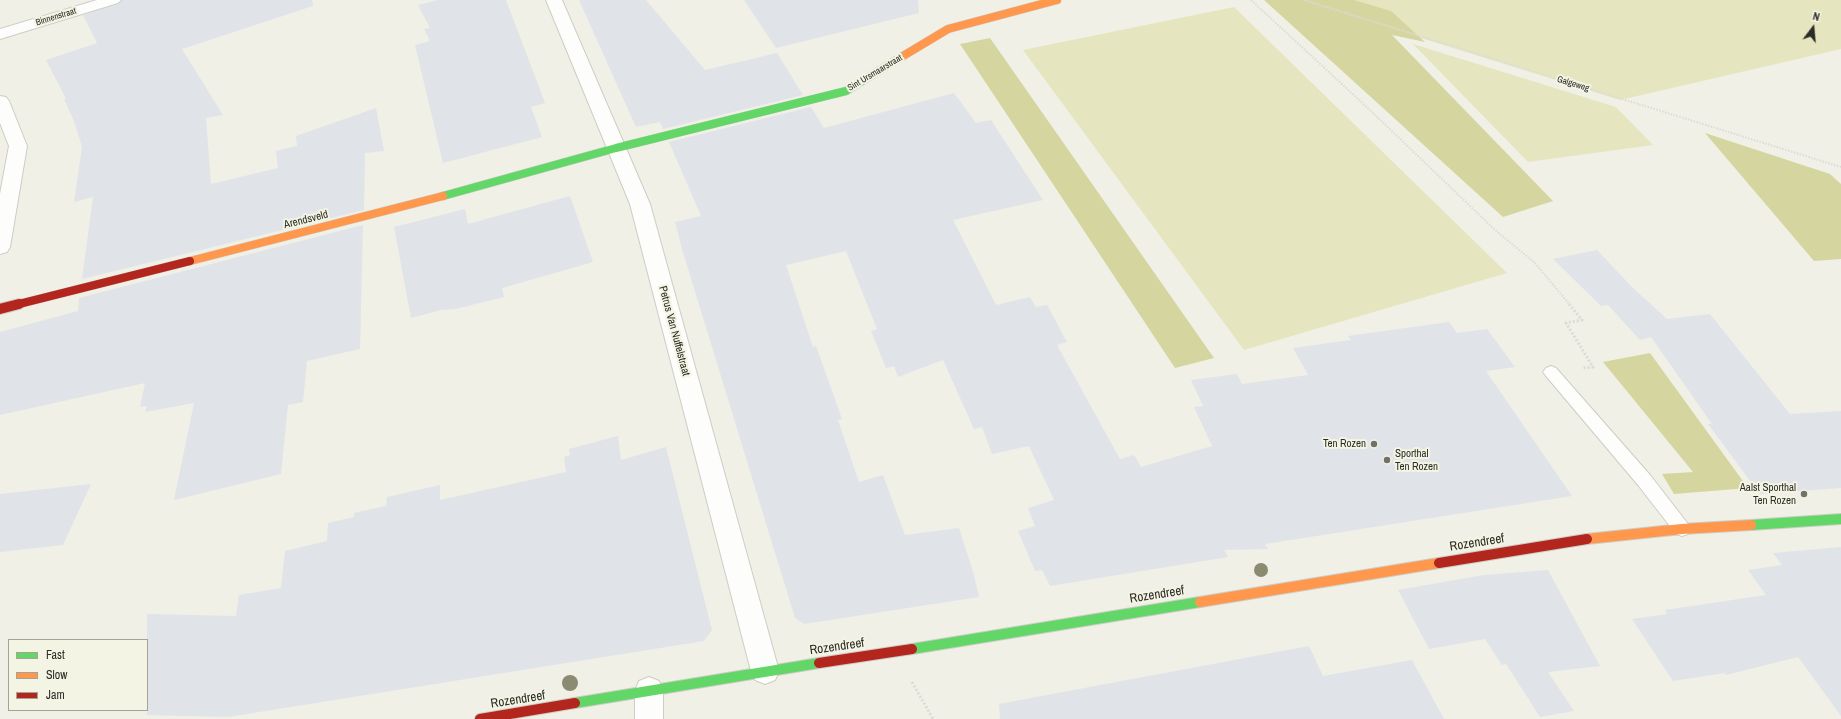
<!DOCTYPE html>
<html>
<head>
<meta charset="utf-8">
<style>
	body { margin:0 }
	#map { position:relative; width:1841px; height:719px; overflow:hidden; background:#f0f0e7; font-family:"Archivo Narrow",sans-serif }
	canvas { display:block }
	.legend { position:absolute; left:8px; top:639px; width:140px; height:72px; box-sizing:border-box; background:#f3f4e3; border:1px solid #a3a497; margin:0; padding:5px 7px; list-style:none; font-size:12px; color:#2c2c26 }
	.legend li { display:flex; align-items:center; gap:8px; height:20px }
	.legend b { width:20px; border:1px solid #a3a497 }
	.north { position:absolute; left:1793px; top:8px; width:40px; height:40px; -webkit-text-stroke:3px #f3f4e3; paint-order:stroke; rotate:16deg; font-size:11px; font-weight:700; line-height:16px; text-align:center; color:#2c2c26 }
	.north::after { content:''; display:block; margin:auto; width:14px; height:18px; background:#2c2c26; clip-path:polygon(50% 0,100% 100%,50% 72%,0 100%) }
</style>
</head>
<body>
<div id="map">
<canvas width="1841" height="719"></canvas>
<ul class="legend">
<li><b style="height:5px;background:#63d668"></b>Fast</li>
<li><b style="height:5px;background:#ff974d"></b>Slow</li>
<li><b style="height:5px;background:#b3261e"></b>Jam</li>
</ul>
<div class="north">N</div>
</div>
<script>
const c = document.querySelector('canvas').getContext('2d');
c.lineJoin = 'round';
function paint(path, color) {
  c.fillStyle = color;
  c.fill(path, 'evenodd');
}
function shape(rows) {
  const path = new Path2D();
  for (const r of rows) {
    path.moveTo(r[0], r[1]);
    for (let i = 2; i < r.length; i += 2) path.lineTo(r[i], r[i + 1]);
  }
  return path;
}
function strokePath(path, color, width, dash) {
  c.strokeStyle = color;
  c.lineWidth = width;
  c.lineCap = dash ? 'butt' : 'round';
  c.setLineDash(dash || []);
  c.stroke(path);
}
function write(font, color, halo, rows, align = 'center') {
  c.font = font + ' "Archivo Narrow",sans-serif';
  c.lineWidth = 4;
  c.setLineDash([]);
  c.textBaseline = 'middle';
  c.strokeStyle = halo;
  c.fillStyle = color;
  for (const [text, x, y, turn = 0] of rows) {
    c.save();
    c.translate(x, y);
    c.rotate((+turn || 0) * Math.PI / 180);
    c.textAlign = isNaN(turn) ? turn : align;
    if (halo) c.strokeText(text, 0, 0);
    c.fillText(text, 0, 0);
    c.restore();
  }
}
const green = shape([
	[1299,0,1841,0,1841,49,1620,100],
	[1234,7,1507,273,1244,350,1023,50],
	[1413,44,1616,107,1653,145,1528,162]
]);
const forest = shape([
	[1264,0,1354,0,1391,11,1425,42,1392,35,1553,201,1503,217],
	[990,38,1214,358,1175,368,960,44],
	[1705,133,1830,174,1841,184,1841,259,1814,261],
	[1650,353,1748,488,1674,494,1662,474,1693,472,1603,362]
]);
const building = shape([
	[122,0,312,0,313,6,182,49,223,115,206,118,211,184,278,168,276,151,297,146,296,136,376,108,384,151,365,153,364,210,82,279,93,197,74,202,82,147,74,121,64,99,66,99,46,60,97,43,83,15,118,4],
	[438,0,506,0,545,103,531,107,542,137,443,163,415,45,430,41,424,29,430,28,418,5],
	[579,0,646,0,705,70,777,53,803,95,663,129,660,122,636,127],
	[744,0,918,0,919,13,776,48],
	[954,93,976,123,991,120,1043,200,953,220,996,305,1030,297,1036,307,1047,305,1067,342,1057,345,1120,459,1134,455,1141,467,1212,446,1194,407,1203,406,1191,380,1237,374,1242,384,1308,375,1293,348,1351,340,1348,336,1449,322,1457,333,1487,329,1515,367,1486,371,1572,496,1265,544,1268,549,1224,550,1228,557,1050,586,1042,570,1035,571,1018,531,1035,526,1028,508,1054,500,1029,446,992,454,982,427,974,429,943,360,898,377,894,366,886,368,871,331,877,329,846,251,786,265,813,347,816,346,842,419,838,420,859,482,883,475,905,535,959,528,974,575,979,597,804,624,795,618,682,249,675,222,701,216,669,142,811,107,824,128],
	[570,196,593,262,502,288,504,297,455,309,441,310,411,318,394,227,465,209,468,224],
	[363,225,360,349,307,361,303,402,288,405,281,474,174,500,194,403,145,412,147,406,140,407,145,383,0,415,0,332,78,311,79,298],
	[1597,250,1632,287,1667,319,1710,314,1790,414,1841,411,1841,488,1760,494,1708,424,1712,424,1651,337,1640,340,1608,305,1601,306,1553,259],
	[618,436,621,460,666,447,712,630,704,641,228,717,147,715,147,614,236,616,239,595,281,588,285,551,327,541,328,523,354,517,354,513,386,506,387,497,440,485,440,500,566,472,564,457,570,455,569,449],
	[91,484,63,545,0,552,0,494],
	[1841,547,1841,716,1798,657,1726,675,1725,673,1673,681,1632,619,1667,614,1665,610,1766,595,1748,570,1782,565,1773,553],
	[1548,570,1600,666,1548,672,1574,711,1540,717,1506,664,1502,665,1485,639,1429,649,1398,590,1484,575],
	[1309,646,1323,676,1412,660,1444,719,1000,719,999,704]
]);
const pathFar1 = shape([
	[1251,0,1371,111,1494,229,1535,263,1570,305],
	[1304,0,1841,167]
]);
const path = shape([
	[1569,304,1582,320,1566,323,1593,367,1583,368],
	[912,682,933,719]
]);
const lane = shape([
	[1551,366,1556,368,1650,475,1688,524,1691,529,1688,534,1682,536,1676,534,1638,485,1546,376,1543,372,1546,368,1551,366]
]);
const street = shape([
	[97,0,121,0,118,3,0,39,0,29,97,0],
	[546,0,562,0,650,204,779,671,775,680,765,684,755,680,751,671,630,204,546,0],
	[0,96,6,97,9,101,27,146,10,247,7,252,0,254,0,194,9,146,0,123,0,96],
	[649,677,659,681,663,691,663,719,635,719,635,691,639,681,649,677]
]);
const fastFar1 = shape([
	[443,196,616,148,846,91,893,62]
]);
const fast = shape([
	[1751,525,1841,519],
	[912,649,1200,602],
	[575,703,819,663]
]);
const slowFar1 = shape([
	[893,62,948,29,1057,0],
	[190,261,443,196]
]);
const slow = shape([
	[1587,539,1682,529,1751,525],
	[1200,602,1439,563]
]);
const jamFar1 = shape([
	[15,305,190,261]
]);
const jam = shape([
	[0,309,19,304],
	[1439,563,1587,539],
	[819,663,912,649],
	[480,719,575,703]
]);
const trees = [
	[1261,570,7],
	[570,683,8]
];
const markers = [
	[1374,444,4,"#71716a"],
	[1387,460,4,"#71716a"],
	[1804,494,4,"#71716a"]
];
const farStreetnames = [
	["Binnenstraat",56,17,-17],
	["Sint Ursmaarstraat",875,73,-31],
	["Galgeweg",1573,84,17]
];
const streetNames = [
	["Arendsveld",306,220,-14],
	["Petrus Van Nuffelstraat",674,331,75]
];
const poiNames = [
	["Ten Rozen",1366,444],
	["Sporthal",1395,454,"left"],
	["Ten Rozen",1395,467,"left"],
	["Aalst Sporthal",1796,488],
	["Ten Rozen",1796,501]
];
const nearStreetnames = [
	["Rozendreef",1477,543,-9],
	["Rozendreef",1157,595,-9],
	["Rozendreef",837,647,-8],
	["Rozendreef",518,700,-9]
];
paint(green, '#e5e6bf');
paint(forest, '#d5d69f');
paint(building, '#e0e3e8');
strokePath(lane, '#cdcdc6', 2);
strokePath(street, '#cdcdc6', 2);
strokePath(fastFar1, '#cdcdc6', 9);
strokePath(fast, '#cdcdc6', 12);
strokePath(slowFar1, '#cdcdc6', 9);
strokePath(slow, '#cdcdc6', 12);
strokePath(jamFar1, '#cdcdc6', 9);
strokePath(jam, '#cdcdc6', 12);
strokePath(pathFar1, '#dbdbd9', 2, [1.5, 1.5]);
strokePath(path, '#dbdbd9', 3, [2, 2]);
paint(lane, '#fdfdfb');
paint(street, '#fdfdfb');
strokePath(fastFar1, '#63d668', 8);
strokePath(fast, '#63d668', 10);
strokePath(slowFar1, '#ff974d', 8);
strokePath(slow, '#ff974d', 10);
strokePath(jamFar1, '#b3261e', 8);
strokePath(jam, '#b3261e', 10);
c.fillStyle = '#8b8b71';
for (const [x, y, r] of trees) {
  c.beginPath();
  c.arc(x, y, r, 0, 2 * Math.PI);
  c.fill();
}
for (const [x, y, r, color] of markers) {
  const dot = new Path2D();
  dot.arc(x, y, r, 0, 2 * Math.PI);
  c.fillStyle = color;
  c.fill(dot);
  strokePath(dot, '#f3f4e3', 1.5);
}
write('9px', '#2c2c26', '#f3f4e3', farStreetnames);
write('11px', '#2c2c26', '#f3f4e3', streetNames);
write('11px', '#2c2c26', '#f3f4e3', poiNames, 'right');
write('13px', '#2c2c26', '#f3f4e3', nearStreetnames);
</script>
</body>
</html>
